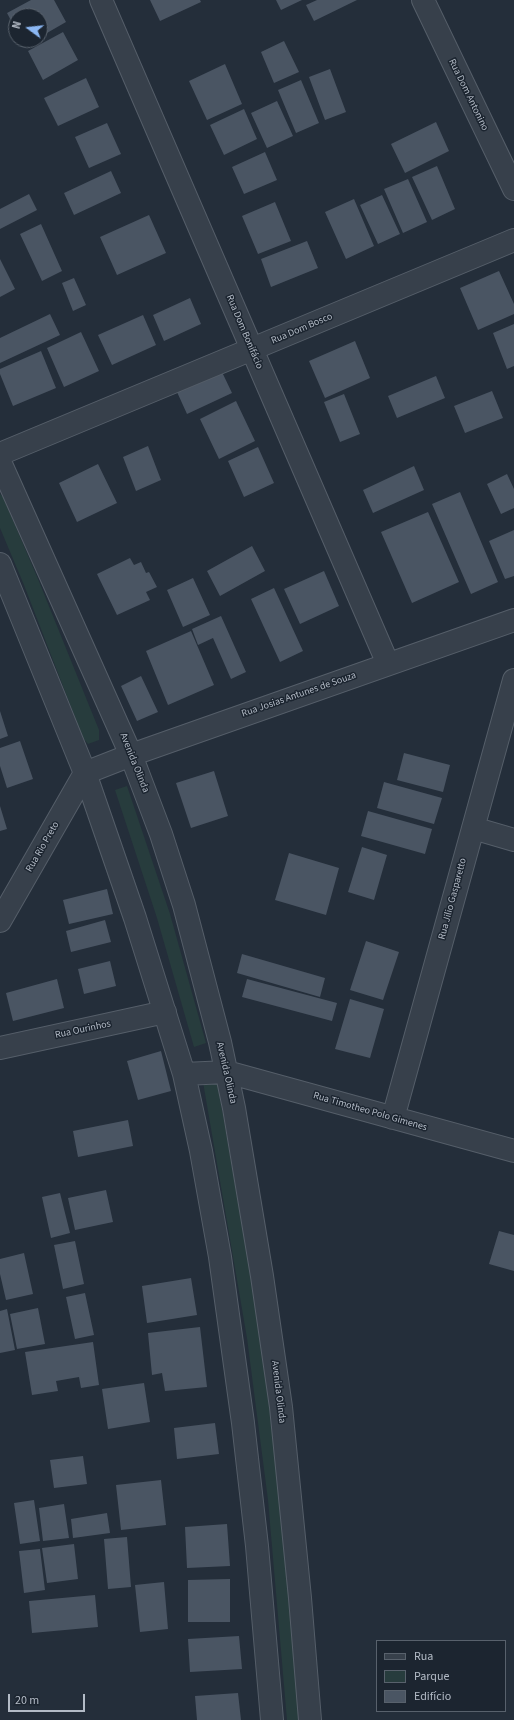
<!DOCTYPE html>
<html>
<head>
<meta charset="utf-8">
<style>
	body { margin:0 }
	#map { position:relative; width:514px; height:1720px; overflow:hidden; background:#242e3a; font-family:"Source Sans 3",sans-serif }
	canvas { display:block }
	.legend { position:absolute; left:376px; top:1640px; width:130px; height:72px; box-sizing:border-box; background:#1c2530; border:1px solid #58616c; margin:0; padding:5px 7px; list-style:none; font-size:12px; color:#b3bbc6 }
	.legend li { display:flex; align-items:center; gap:8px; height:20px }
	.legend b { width:20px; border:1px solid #58616c }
	.north { position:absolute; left:8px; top:8px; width:40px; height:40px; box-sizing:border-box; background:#1c2530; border:1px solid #58616c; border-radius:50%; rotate:285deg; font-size:11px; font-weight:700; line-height:16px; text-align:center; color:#b3bbc6 }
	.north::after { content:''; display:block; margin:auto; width:14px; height:18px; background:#8bb7f3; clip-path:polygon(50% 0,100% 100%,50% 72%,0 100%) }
	.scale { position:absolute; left:8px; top:1694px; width:77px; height:18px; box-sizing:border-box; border:2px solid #b3bbc6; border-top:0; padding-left:5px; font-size:12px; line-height:14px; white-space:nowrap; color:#b3bbc6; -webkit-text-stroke:3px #1c2530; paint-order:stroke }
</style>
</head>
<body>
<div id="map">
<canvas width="514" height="1720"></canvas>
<ul class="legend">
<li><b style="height:5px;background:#37404b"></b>Rua</li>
<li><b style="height:11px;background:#273c3d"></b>Parque</li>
<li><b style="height:11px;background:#4a5563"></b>Edifício</li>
</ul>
<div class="north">N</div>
<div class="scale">20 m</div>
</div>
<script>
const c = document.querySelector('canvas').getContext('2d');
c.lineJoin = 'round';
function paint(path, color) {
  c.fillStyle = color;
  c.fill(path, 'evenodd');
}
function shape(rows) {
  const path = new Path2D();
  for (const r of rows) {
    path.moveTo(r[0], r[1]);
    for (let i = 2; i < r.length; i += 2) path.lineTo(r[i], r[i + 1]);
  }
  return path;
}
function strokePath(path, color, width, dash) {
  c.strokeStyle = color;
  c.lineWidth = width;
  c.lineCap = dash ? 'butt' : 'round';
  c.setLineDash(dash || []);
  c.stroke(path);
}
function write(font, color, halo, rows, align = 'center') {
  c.font = font + ' "Source Sans 3",sans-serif';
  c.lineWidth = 3;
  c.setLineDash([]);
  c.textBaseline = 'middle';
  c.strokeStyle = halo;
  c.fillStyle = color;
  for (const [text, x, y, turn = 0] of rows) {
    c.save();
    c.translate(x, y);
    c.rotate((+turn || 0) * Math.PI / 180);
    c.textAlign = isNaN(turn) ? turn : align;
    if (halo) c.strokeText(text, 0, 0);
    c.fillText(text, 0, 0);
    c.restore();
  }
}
const green = shape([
	[0,494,3,497,38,579,99,730,99,740,88,744,83,738,24,585,0,528],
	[127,786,170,914,206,1043,194,1047,157,918,115,790],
	[217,1080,261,1335,281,1498,300,1720,287,1720,268,1500,247,1338,203,1082]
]);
const building = shape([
	[31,0,54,0,66,22,40,37,40,16,16,16,16,30,7,13],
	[150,0,200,0,201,2,160,21],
	[276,0,302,0,281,10],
	[317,0,357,0,314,21,306,5],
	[63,32,78,60,43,80,28,51],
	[284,41,299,72,274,83,261,52],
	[225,64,242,104,207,120,189,81],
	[330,69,346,112,325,120,309,77],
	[86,78,99,107,58,126,44,98],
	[301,80,319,123,296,133,278,90],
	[277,101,293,136,267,148,251,113],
	[244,109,257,139,224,155,210,125],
	[436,122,449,151,405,173,391,144],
	[107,123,121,154,89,168,75,137],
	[265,152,277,180,244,194,232,167],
	[437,166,455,209,432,220,412,177],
	[111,171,121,193,74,215,64,193],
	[408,179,427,222,403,233,384,189],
	[29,194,37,210,0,229,0,209],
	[382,195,400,234,378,244,360,205],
	[354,199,374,246,346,259,325,212],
	[275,202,291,241,258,254,242,216],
	[149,215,166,253,117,275,100,237],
	[41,224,62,271,42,281,20,234],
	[307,241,318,268,271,287,261,259],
	[0,259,15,289,0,297],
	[499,271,514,304,514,314,478,330,460,288],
	[74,278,86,305,73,311,62,283],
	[190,298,201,324,164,341,153,315],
	[50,314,60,335,0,363,0,338],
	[143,315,156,345,112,365,98,335],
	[514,324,514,366,507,369,493,333],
	[81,332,99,371,64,387,47,348],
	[355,341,370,378,325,398,309,361],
	[41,351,56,388,13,406,0,374,0,369],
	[222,372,232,393,187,414,177,392],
	[436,376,445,398,397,418,388,396],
	[492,391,503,418,465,433,454,406],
	[344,394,360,434,340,442,324,402],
	[236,401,255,441,219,459,200,419],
	[148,446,161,480,136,491,123,457],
	[258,447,274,483,244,497,228,461],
	[98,464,117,503,77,522,59,483],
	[414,466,424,490,373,513,363,490],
	[507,474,514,489,514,508,501,514,487,484],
	[460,492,498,582,471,594,432,504],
	[428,512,459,582,412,603,381,532],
	[514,530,514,576,505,579,489,541],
	[252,546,265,571,220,596,207,571],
	[130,558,134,565,141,562,146,573,149,572,157,587,146,592,150,600,117,615,97,574],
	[324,571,339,606,300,624,284,589],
	[193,578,210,615,183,627,167,590],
	[274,588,303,651,280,662,251,599],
	[221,616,246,672,231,679,213,638,198,645,192,629],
	[191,631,214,685,168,705,146,651],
	[141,676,158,712,137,721,121,686],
	[0,711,8,736,0,739],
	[20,741,33,779,7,788,0,766,0,748],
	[404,753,450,765,443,792,397,780],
	[214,771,228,816,191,828,176,783],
	[384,782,442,798,434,824,377,808],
	[0,806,7,829,0,831],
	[368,811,432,829,425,854,361,836],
	[362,847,387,855,374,900,348,892],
	[289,853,339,868,326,915,275,900],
	[107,889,113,914,69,924,63,900],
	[105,920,111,942,71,952,66,931],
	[366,941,399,952,383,1000,350,990],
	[242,954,325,978,320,997,237,973],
	[110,961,116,986,84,994,78,969],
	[57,979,64,1008,13,1021,6,993],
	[247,979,337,1003,332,1021,242,997],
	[350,999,384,1009,370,1058,335,1049],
	[161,1051,171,1091,138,1100,127,1061],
	[128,1120,133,1146,78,1157,73,1131],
	[106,1190,113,1222,75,1230,68,1198],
	[60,1193,70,1233,51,1238,42,1197],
	[499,1231,514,1235,514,1271,489,1264],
	[75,1241,84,1284,63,1289,54,1245],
	[24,1253,33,1294,6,1300,0,1274,0,1259],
	[191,1278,197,1315,147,1323,142,1286],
	[85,1293,94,1335,75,1339,66,1297],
	[38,1308,45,1344,17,1349,10,1314],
	[7,1309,15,1350,0,1353,0,1311],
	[200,1327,207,1387,165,1391,162,1373,152,1375,148,1333],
	[93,1342,99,1385,81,1388,79,1377,56,1381,58,1391,32,1395,25,1352],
	[144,1383,150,1422,108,1429,102,1389],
	[215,1423,219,1454,177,1459,174,1428],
	[83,1456,87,1484,54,1488,50,1460],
	[161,1480,166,1525,121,1530,116,1485],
	[34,1500,40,1541,20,1544,14,1503],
	[64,1504,69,1538,43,1541,39,1508],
	[107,1513,110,1533,73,1538,71,1519],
	[227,1524,230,1566,187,1568,185,1527],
	[127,1537,131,1587,108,1589,104,1539],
	[74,1544,78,1579,47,1583,42,1548],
	[40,1549,45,1590,24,1593,19,1551],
	[230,1579,230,1622,188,1622,188,1580],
	[164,1582,168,1629,140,1632,135,1585],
	[95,1595,98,1627,32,1633,29,1601],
	[239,1636,242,1669,190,1672,188,1639],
	[238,1693,241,1720,197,1720,195,1696]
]);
const minor = shape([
	[101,0,388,664],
	[423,0,514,189],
	[0,454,514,240],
	[0,462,131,755,161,834,184,905,220,1042,234,1108,262,1276,281,1407,300,1598,310,1720],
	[0,564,85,773,135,918,184,1074,201,1151,220,1257,243,1423,257,1546,272,1720],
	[473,828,514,840],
	[0,921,85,773,131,755,514,620],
	[0,1048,165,1012],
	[184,1074,227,1072,514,1151],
	[393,1118,514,680]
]);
const streetNames = [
	["Rua Dom Antonino",468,95,64],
	["Rua Dom Bosco",302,329,-23],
	["Rua Dom Bonifácio",244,332,67],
	["Rua Josias Antunes de Souza",299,695,-19],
	["Avenida Olinda",134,763,68],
	["Rua Rio Preto",43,847,-60],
	["Rua Jilio Gasparetto",453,899,-75],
	["Rua Ourinhos",83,1030,-12],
	["Avenida Olinda",226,1073,77],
	["Rua Timotheo Polo Gimenes",370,1112,16],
	["Avenida Olinda",278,1392,83]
];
paint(green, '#273c3d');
paint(building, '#4a5563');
strokePath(minor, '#555e69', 24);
strokePath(minor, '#37404b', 22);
write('10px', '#b3bbc6', '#1c2530', streetNames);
</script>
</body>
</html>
